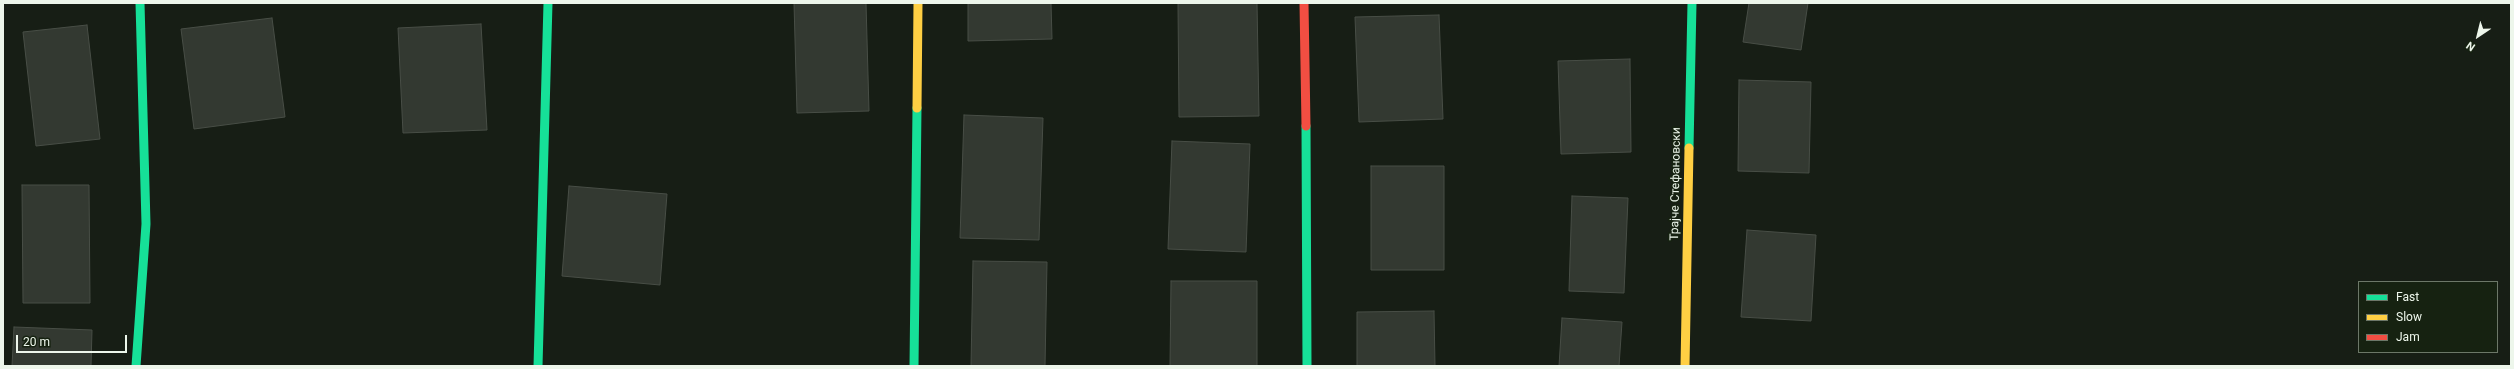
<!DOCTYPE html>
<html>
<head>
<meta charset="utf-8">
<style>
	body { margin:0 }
	#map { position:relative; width:2514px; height:369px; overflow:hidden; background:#171e15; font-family:Roboto,sans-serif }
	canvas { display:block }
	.frame { position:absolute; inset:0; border:4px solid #edf6eb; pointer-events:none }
	.legend { position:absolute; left:2358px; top:281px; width:140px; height:72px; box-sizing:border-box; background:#162211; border:1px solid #6c7768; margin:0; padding:5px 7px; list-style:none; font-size:12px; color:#edf6eb }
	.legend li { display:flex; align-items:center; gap:8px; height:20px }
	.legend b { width:20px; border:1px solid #6c7768 }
	.north { position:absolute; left:2458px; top:16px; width:40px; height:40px; -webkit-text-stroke:3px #162211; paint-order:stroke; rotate:215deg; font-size:11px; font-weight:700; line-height:16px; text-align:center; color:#edf6eb }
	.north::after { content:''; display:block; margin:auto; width:14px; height:18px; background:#edf6eb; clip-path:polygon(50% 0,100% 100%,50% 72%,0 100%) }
	.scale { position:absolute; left:16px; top:335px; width:111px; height:18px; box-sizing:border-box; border:2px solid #edf6eb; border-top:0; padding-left:5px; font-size:12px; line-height:14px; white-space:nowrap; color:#edf6eb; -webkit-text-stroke:3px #162211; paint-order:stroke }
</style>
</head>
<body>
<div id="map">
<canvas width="2514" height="369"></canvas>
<div class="frame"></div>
<ul class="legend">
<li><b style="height:5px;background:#16e098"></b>Fast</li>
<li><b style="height:5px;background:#ffcf43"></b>Slow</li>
<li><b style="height:5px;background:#f24e42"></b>Jam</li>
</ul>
<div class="north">N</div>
<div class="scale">20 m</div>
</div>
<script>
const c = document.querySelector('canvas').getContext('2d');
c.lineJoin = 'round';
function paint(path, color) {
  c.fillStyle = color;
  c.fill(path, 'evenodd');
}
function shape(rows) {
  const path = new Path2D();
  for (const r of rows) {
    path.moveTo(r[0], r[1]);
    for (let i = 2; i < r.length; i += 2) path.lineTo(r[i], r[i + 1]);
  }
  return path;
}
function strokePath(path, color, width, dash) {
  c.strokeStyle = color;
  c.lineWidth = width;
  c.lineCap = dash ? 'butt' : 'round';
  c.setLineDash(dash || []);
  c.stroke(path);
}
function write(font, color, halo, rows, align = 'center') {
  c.font = font + ' Roboto,sans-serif';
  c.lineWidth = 3.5;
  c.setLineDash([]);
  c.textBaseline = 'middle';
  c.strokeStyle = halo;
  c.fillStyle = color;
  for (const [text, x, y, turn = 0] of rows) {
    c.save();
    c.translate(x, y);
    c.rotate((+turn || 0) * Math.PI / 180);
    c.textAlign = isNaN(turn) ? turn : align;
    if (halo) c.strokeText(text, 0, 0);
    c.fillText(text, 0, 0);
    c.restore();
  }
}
const building = shape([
	[794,3,866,3,869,111,797,113,794,3],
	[968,3,1051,3,1052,39,968,41,968,3],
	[1178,3,1257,3,1259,116,1179,117,1178,3],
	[1749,3,1808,3,1801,50,1743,42,1749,3],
	[1439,15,1443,119,1359,122,1355,17,1439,15],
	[272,18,285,117,194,129,181,29,272,18],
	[481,24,487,130,403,133,398,28,481,24],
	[87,25,100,139,36,146,23,32,87,25],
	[1630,59,1631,152,1561,154,1558,61,1630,59],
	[1739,80,1811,82,1809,173,1738,171,1739,80],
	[964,115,1043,118,1039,240,960,238,964,115],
	[1172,141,1250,144,1246,252,1168,249,1172,141],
	[1371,166,1444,166,1444,270,1371,270,1371,166],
	[22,185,89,185,90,303,23,303,22,185],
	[569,186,667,194,660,285,562,276,569,186],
	[1572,196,1628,198,1624,293,1569,291,1572,196],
	[1747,230,1816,235,1811,321,1741,317,1747,230],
	[973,261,1047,262,1045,366,971,366,973,261],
	[1171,281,1257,281,1257,366,1170,366,1171,281],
	[1434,311,1435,366,1357,366,1357,312,1434,311],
	[1562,318,1622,322,1619,366,1559,366,1562,318],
	[14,327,92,330,91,366,12,366,14,327]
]);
const fast = shape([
	[1306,126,1307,366],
	[1689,148,1692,3],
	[136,366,146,224,140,3],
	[538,366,548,3],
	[914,366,917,108]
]);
const slow = shape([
	[917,108,918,3],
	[1685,366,1689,148]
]);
const jam = shape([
	[1304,3,1306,126]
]);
const streetNames = [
	["Трајче Стефановски",1676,184,-89]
];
paint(building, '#333931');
strokePath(building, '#484e46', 1);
strokePath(fast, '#16e098', 9);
strokePath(slow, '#ffcf43', 9);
strokePath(jam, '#f24e42', 9);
write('12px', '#edf6eb', '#162211', streetNames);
</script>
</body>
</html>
